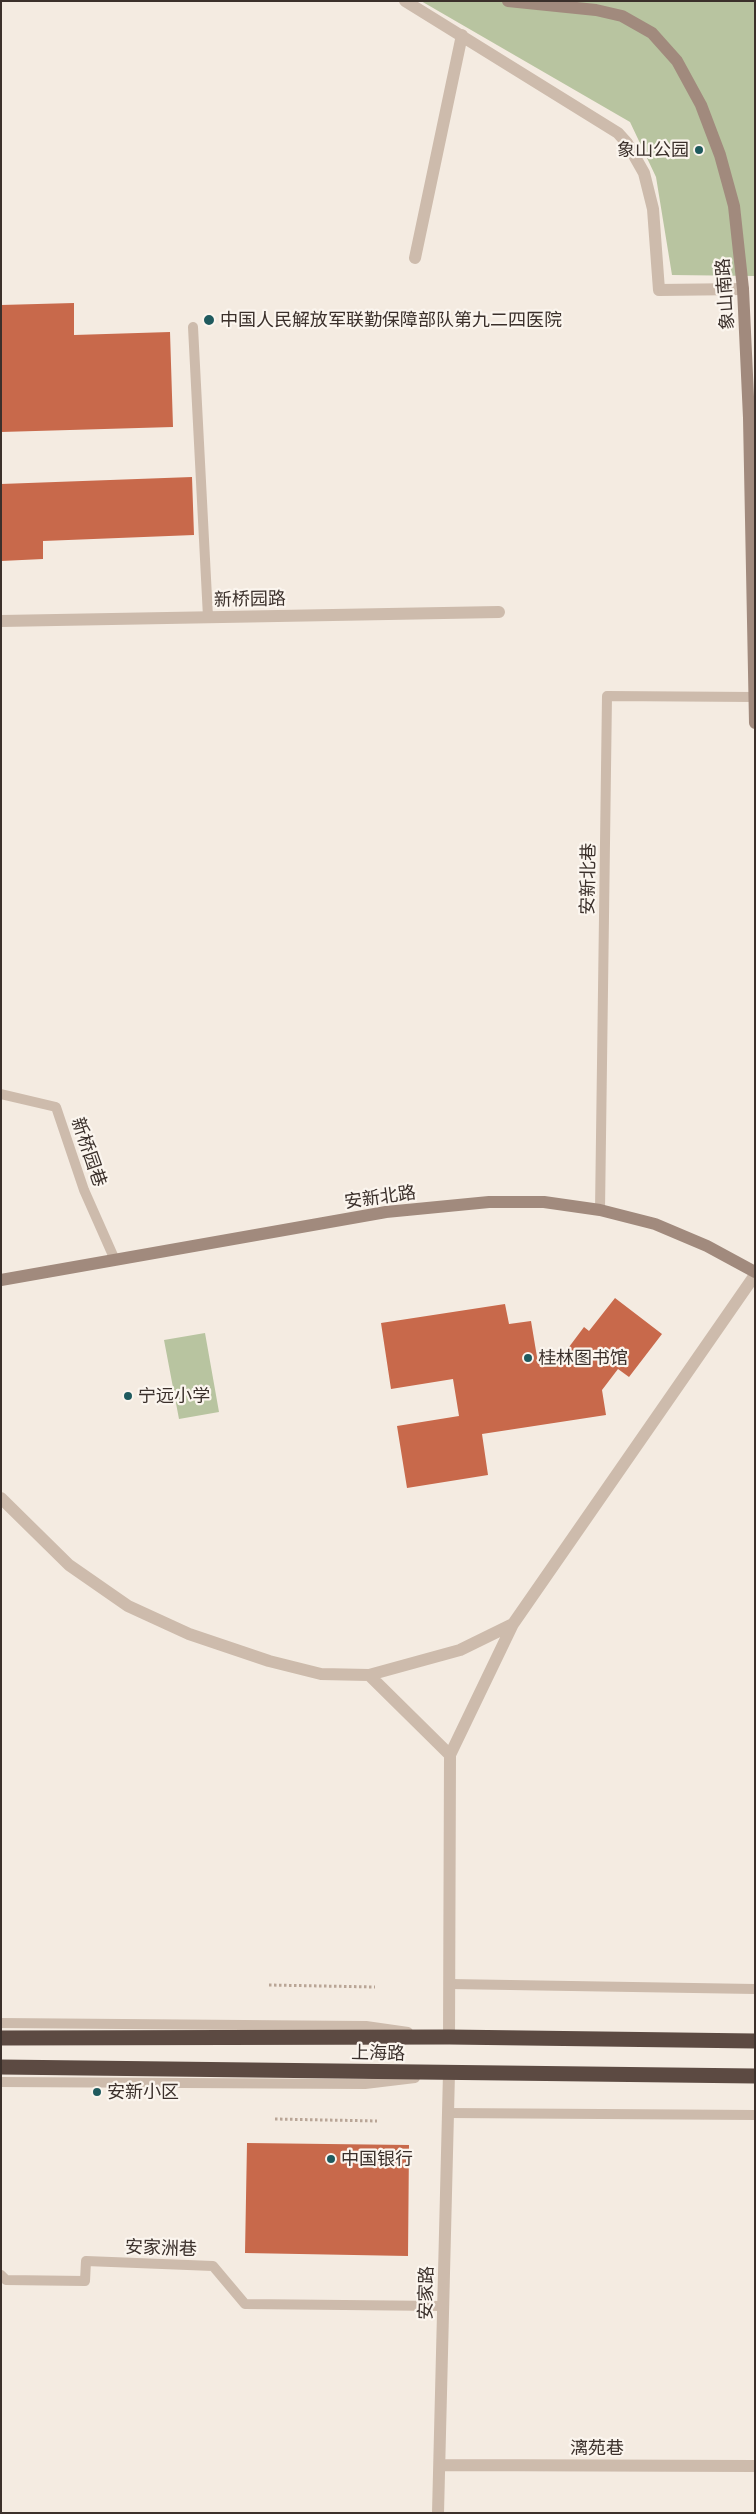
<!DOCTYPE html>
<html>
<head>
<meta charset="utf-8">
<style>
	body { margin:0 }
	#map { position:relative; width:756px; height:2514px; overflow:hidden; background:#f4ebe1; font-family:Barlow,sans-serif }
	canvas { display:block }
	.frame { position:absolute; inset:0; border:2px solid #3b302b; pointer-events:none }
</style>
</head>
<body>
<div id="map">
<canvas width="756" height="2514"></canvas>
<div class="frame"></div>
</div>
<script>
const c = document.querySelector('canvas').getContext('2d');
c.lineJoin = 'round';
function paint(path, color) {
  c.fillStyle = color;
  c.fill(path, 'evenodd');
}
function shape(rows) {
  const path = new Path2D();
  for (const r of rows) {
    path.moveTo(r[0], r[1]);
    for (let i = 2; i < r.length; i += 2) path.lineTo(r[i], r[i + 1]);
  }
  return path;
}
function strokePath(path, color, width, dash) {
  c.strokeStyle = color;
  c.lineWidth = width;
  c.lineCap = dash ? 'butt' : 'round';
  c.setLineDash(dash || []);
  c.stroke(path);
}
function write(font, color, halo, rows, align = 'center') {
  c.font = font + ' Barlow,"Noto Sans SC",sans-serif';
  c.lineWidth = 4.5;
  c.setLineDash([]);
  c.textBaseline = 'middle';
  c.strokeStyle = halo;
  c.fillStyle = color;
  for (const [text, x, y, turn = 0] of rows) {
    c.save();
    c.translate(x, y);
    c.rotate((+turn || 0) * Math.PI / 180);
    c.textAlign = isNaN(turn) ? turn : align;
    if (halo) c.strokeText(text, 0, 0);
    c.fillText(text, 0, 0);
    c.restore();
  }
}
const green = shape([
	[421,1,755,1,755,276,672,275,656,177,630,122],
	[205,1333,219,1412,179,1419,164,1340]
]);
const building = shape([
	[74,303,74,335,170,332,173,427,1,432,1,305],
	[192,477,194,535,43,541,43,559,1,561,1,484],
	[615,1298,662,1334,629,1377,618,1369,602,1390,606,1415,482,1434,488,1475,407,1488,397,1426,459,1416,453,1379,391,1389,381,1323,505,1304,509,1324,531,1321,538,1363,560,1359,584,1327,589,1331],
	[247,2143,409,2145,408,2256,245,2253]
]);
const path = shape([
	[269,1985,375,1987],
	[275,2119,377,2121]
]);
const lane = shape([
	[193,327,208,617],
	[1,1094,56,1107,84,1190,115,1260],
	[600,1210,607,696,754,697],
	[449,1984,755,1989],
	[1,2023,366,2026,408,2032],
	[1,2082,365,2084,415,2078],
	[448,2113,755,2115],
	[1,2275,6,2280,85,2281,86,2261,213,2266,245,2304,443,2306]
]);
const street = shape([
	[405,1,618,133,627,143,644,173,653,209,659,290,743,289],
	[415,258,462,35],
	[1,621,499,612],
	[1,1498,69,1565,128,1606,189,1634,269,1661,321,1674,369,1675,450,1755],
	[369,1675,460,1650,513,1624],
	[449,2037,450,1755,513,1624,755,1275],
	[440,2465,755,2466],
	[438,2513,449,2073]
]);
const secondary = shape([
	[508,1,596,10,622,16,652,33,677,61,701,105,720,155,734,206,743,289,749,418,755,723],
	[1,1280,386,1212,489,1202,544,1202,600,1210,655,1224,707,1246,755,1272]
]);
const highway = shape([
	[1,2038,449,2037,755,2041],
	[1,2067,755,2076]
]);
const markers = [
	[699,150,5,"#1f5a5e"],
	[209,320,6,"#1f5a5e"],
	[528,1358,5,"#1f5a5e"],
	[128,1396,5,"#1f5a5e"],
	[97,2092,5,"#1f5a5e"],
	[331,2159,5,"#1f5a5e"]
];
const poiNames = [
	["象山公园",689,150,"right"],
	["中国人民解放军联勤保障部队第九二四医院",220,320],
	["桂林图书馆",538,1358],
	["宁远小学",138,1396],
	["安新小区",107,2092],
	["中国银行",341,2159]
];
const streetNames = [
	["象山南路",725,294,-94],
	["新桥园路",250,599,-1],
	["安新北巷",588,879,-89],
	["新桥园巷",89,1152,71],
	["安新北路",380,1197,-8],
	["上海路",378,2053,1],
	["安家洲巷",161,2248,2],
	["安家路",426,2293,-89],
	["漓苑巷",597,2448]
];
paint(green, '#b8c4a0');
paint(building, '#c8694b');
strokePath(path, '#b9a596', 3, [2.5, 2.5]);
strokePath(lane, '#cdbbac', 10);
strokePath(street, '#cdbbac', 12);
strokePath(secondary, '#a18a7d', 12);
strokePath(highway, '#5c4a42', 15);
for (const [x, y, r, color] of markers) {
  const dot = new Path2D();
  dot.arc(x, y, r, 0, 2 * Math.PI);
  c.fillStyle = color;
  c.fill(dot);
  strokePath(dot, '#fbf5ee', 2);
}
write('18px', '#3b302b', '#fbf5ee', poiNames, 'left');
write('18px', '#3b302b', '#fbf5ee', streetNames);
</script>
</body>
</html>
